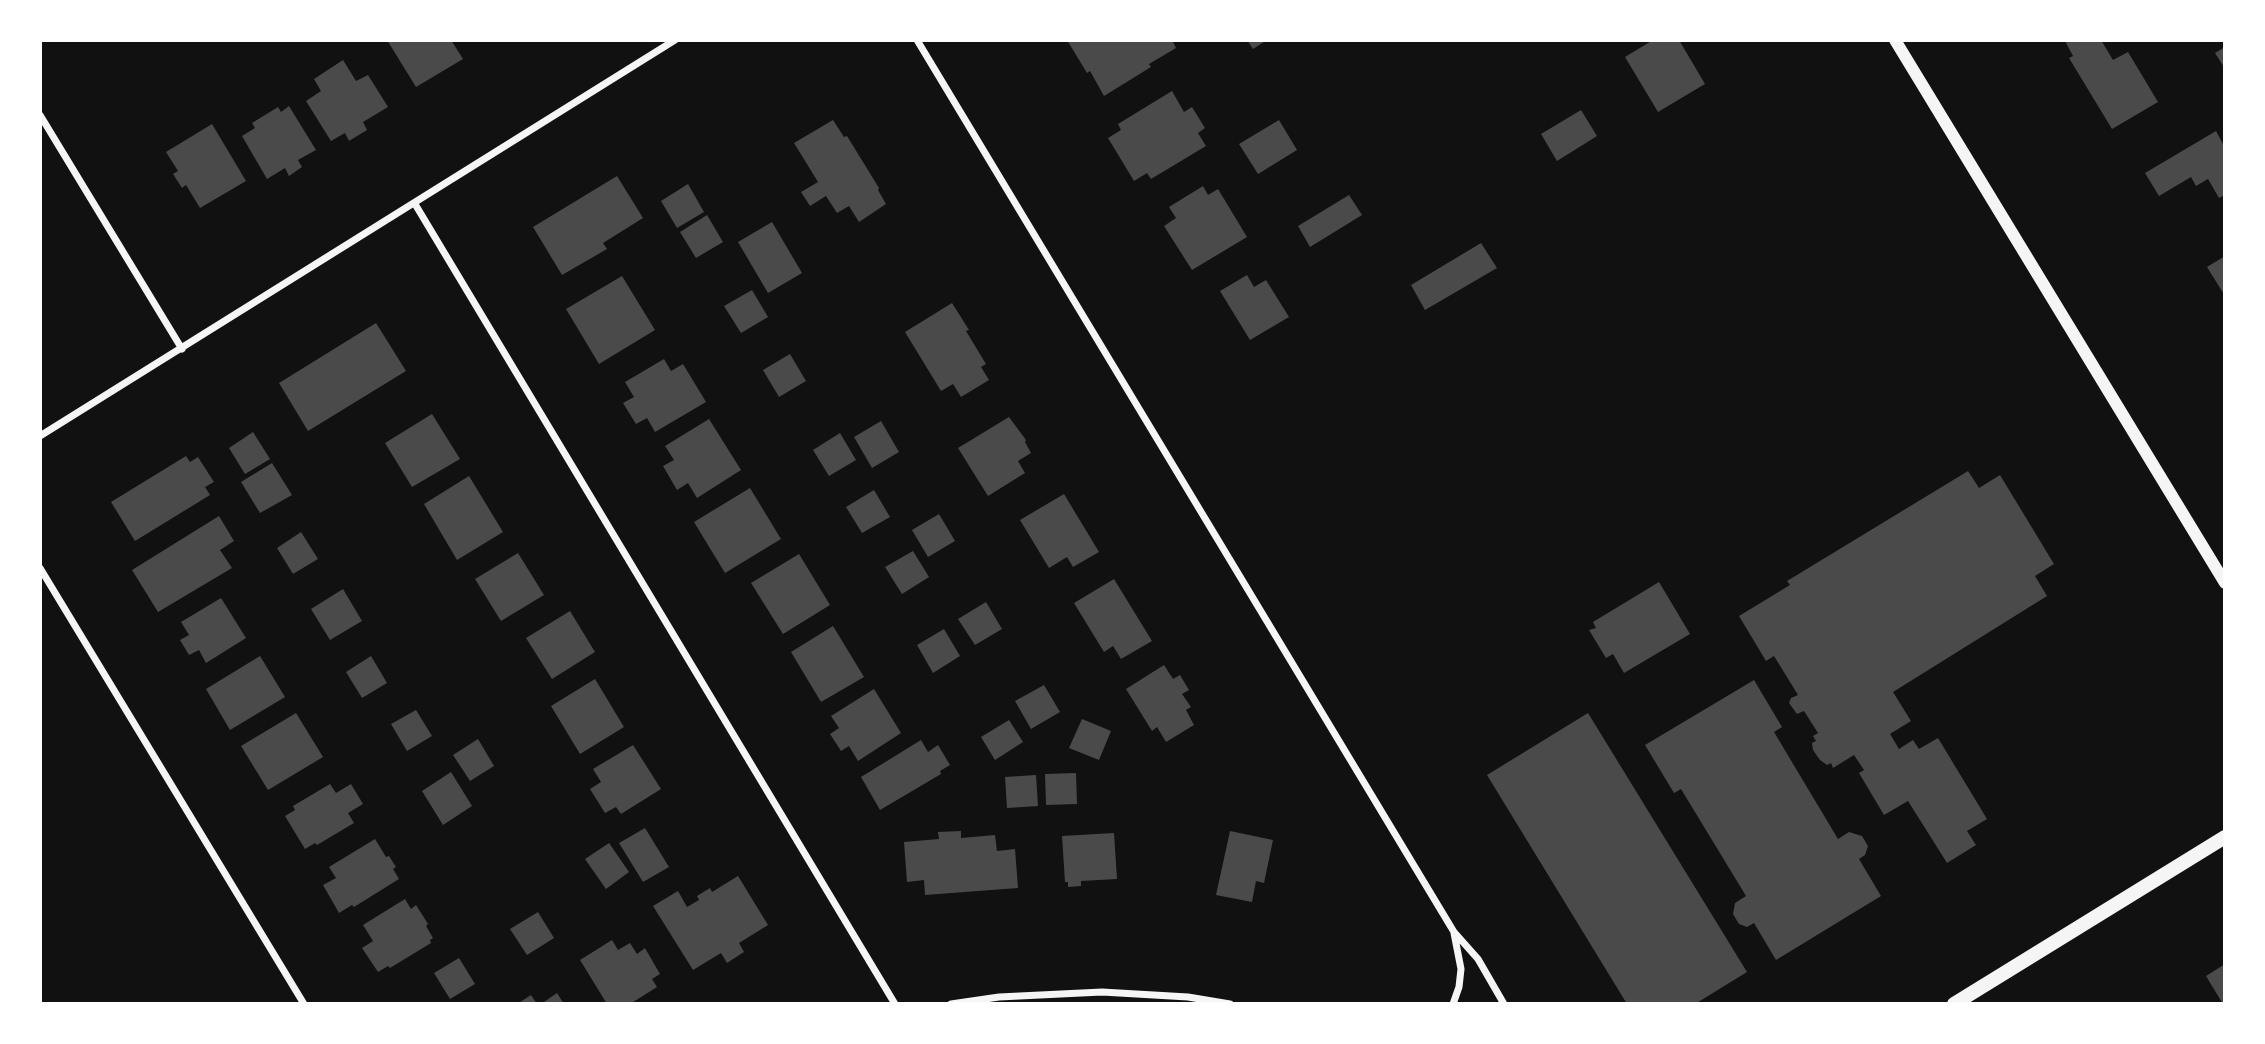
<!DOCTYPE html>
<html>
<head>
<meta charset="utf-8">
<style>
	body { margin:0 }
	#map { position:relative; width:2265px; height:1044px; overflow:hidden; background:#111; font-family:Lato,sans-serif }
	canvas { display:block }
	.frame { position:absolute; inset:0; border:42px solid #fff; pointer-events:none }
</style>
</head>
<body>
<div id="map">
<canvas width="2265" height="1044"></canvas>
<div class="frame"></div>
</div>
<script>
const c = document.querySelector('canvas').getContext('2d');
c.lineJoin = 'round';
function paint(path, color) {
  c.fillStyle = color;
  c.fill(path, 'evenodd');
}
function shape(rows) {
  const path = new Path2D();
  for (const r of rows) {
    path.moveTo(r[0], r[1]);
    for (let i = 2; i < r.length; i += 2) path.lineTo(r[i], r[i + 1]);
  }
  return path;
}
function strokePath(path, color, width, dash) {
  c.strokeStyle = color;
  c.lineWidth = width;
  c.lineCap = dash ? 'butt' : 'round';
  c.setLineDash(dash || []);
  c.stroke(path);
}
const building = shape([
	[387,40,451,40,463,59,416,87],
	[1067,40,1172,40,1176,48,1149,64,1151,67,1104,96,1090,71,1087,73],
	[1247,40,1267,40,1253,49],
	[1653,40,1679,40,1705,84,1658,112,1625,57],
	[2066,40,2095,40,2096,42,2101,40,2113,60,2128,52,2158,102,2112,129,2069,58,2073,56,2065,41],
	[2225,47,2225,69,2215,53],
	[343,60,356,81,368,75,388,107,363,122,367,130,349,141,345,133,331,141,306,101,321,91,314,79],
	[1172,91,1184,112,1192,107,1205,128,1198,133,1206,146,1151,179,1147,173,1134,181,1108,138,1121,130,1118,124],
	[289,106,316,150,298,160,302,167,289,176,285,168,267,179,242,136,255,128,252,123,278,107,281,112],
	[1581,110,1597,136,1557,161,1541,134],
	[833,120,844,137,847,136,879,188,878,190,886,204,859,222,849,206,837,213,826,196,810,206,801,192,818,182,794,143],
	[1279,120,1297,150,1258,174,1239,144],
	[212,124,246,181,200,208,186,185,182,188,173,174,178,171,166,152],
	[2216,131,2223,144,2225,142,2225,195,2219,198,2208,179,2196,186,2191,177,2159,196,2145,173],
	[617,176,643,218,603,243,607,249,562,275,533,227],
	[688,184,704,212,677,228,661,201],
	[1203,186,1208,195,1218,189,1247,237,1192,270,1164,226,1176,218,1169,207],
	[1349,195,1362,215,1310,247,1298,226],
	[707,215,723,242,696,258,680,232],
	[772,222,802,273,768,293,738,242],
	[1481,243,1497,268,1425,310,1411,285],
	[2225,256,2225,296,2207,267],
	[1247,275,1254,287,1266,280,1289,317,1250,340,1220,291],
	[622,276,655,330,599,364,566,309],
	[752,290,768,317,741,333,724,306],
	[952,303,969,330,966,331,986,364,981,367,989,380,961,397,953,384,941,391,905,332],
	[376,323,406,371,308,431,279,383],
	[790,354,806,381,779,397,763,370],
	[664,359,671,371,683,364,706,402,655,432,647,418,636,424,623,403,634,397,625,382],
	[432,414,460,459,412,487,385,443],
	[1009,417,1026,440,1025,442,1031,453,1018,461,1025,473,988,496,958,448],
	[709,419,741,470,697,498,688,483,677,490,663,466,674,460,665,446],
	[881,421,899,452,872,468,854,437],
	[253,432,270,459,245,474,229,448],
	[840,433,856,460,829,476,813,450],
	[186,456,190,462,198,457,214,482,205,487,210,495,135,541,111,502],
	[272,463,292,495,260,513,241,482],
	[1968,471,1979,488,2000,475,2054,564,2035,576,2047,596,1893,692,1911,721,1890,734,1899,749,1913,740,1919,749,1938,738,1987,819,1967,831,1976,845,1947,863,1908,801,1884,815,1859,773,1864,770,1854,755,1833,768,1831,763,1827,765,1820,760,1813,750,1812,743,1816,741,1813,736,1818,733,1804,711,1797,714,1789,703,1791,698,1798,695,1774,656,1766,661,1739,616,1790,585,1787,581],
	[469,476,503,532,457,560,424,504],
	[750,488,781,539,725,573,694,522],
	[874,490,890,517,862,533,846,507],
	[1064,494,1099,552,1073,567,1067,557,1049,568,1020,520],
	[939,514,955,541,928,557,912,530],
	[219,516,234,541,220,550,232,568,158,612,132,570],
	[301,532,318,559,293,574,277,548],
	[913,551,929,577,902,594,885,567],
	[518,553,544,595,501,621,475,579],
	[799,554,830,605,783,634,751,583],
	[1114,579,1152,641,1121,659,1113,646,1104,652,1074,603],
	[1659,582,1690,634,1624,673,1613,654,1606,658,1589,630,1596,628,1593,622],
	[343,589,362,621,330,640,311,609],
	[221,598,246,638,206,663,199,650,189,655,180,640,189,635,181,622],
	[986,602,1002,629,975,645,958,619],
	[570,611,595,652,552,679,526,638],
	[833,626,864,677,821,702,791,652],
	[944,629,960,656,933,673,917,645],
	[260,656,285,697,230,730,206,689],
	[371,656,387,683,362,698,346,672],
	[1164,665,1173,679,1180,675,1189,690,1182,694,1191,707,1186,710,1194,725,1166,742,1157,727,1152,731,1126,689],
	[595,679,624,727,580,754,551,706],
	[1754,680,1782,727,1774,732,1838,839,1849,832,1862,836,1868,846,1865,855,1859,859,1881,896,1776,960,1754,923,1747,927,1739,924,1733,914,1735,903,1746,896,1681,789,1674,793,1645,745],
	[1044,685,1060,712,1031,729,1015,701],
	[874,689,901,733,858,761,849,746,841,751,830,734,839,728,831,716],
	[416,710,432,736,407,751,391,724],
	[296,713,323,757,268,790,241,746],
	[1588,713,1747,972,1695,1004,1627,1004,1487,775],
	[1082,719,1111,731,1099,760,1069,748],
	[1009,720,1023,742,995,760,981,737],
	[478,739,494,766,470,781,453,755],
	[921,740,928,752,938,745,950,765,940,771,941,774,880,810,861,777],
	[633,745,661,789,621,814,616,807,605,813,590,789,601,782,593,769],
	[451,772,472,806,443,825,422,791],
	[1076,773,1077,804,1046,805,1045,774],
	[1036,775,1038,806,1007,808,1005,777],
	[330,784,336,793,351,784,363,804,348,813,354,823,317,845,315,843,305,849,285,816,295,810,293,806],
	[645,828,669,867,643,882,619,843],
	[961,831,961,838,995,835,997,851,1015,849,1018,888,925,895,924,880,907,882,904,842,939,839,938,832],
	[1230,831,1273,840,1264,883,1256,881,1252,902,1216,895],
	[1114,833,1117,879,1081,881,1081,886,1068,887,1068,882,1065,882,1062,836],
	[375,839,386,857,389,856,396,867,393,869,399,879,354,907,352,905,339,913,323,885,336,878,329,867],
	[609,843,629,872,606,889,585,859],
	[738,876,768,925,739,943,744,952,727,963,721,953,693,970,653,906,678,891,687,907,699,900,697,896,710,888,712,892],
	[405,899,411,909,416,905,428,924,426,926,433,938,430,940,431,943,390,968,388,966,378,972,362,948,373,941,363,925],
	[538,912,554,938,527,955,510,929],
	[612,940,618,950,630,943,637,954,645,948,660,974,652,979,657,987,630,1004,607,1004,580,960],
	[459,958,475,984,450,999,434,973],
	[2225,964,2225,1004,2223,1004,2206,976],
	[557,993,564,1004,541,1004],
	[531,995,537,1004,517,1004]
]);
const minor = shape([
	[917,40,1454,932,1478,959,1504,1004],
	[40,115,182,349],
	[415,204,895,1004],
	[40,436,675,40],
	[40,568,304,1004],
	[951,1004,999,997,1102,992,1188,997,1230,1004],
	[1453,1004,1459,987,1461,969,1454,933]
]);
const tertiary = shape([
	[1895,40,2225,583]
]);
const secondary = shape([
	[1954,1004,2225,837]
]);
paint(building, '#4a4a4a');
strokePath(minor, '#f5f5f5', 7);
strokePath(tertiary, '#f5f5f5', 12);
strokePath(secondary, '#f5f5f5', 14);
</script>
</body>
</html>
